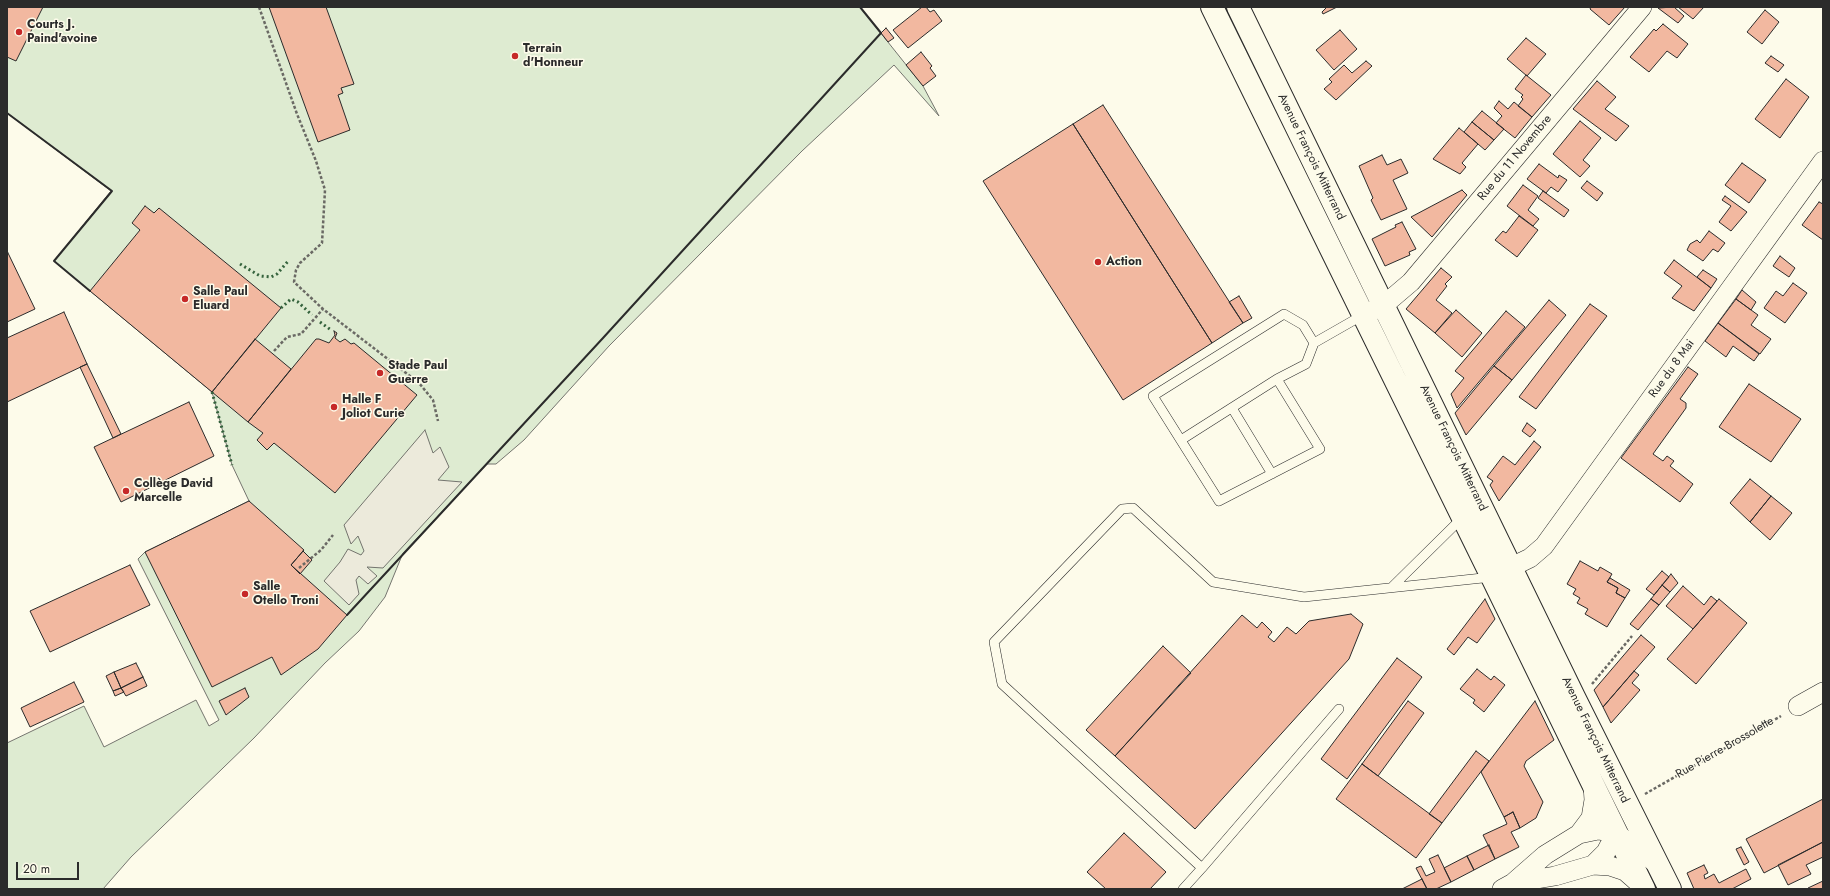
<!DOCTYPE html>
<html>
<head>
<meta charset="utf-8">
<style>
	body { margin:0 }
	#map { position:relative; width:1830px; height:896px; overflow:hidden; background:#fdfbea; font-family:Jost,sans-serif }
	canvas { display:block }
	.frame { position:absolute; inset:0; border:8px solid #2b2b2b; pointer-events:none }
	.scale { position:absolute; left:16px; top:862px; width:63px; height:18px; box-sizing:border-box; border:2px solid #2b2b2b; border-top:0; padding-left:5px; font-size:12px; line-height:14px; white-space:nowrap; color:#2b2b2b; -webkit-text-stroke:3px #fdfbea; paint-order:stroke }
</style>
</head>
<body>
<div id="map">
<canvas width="1830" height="896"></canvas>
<div class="frame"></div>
<div class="scale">20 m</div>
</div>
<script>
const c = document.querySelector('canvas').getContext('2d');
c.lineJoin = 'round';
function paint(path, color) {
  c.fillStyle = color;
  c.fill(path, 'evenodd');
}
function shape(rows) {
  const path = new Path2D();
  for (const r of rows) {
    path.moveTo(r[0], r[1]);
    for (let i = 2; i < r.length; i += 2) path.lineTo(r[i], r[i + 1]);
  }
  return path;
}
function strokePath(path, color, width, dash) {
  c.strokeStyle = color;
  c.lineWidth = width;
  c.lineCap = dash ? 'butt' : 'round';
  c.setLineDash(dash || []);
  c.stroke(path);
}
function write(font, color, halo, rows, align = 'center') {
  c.font = font + ' Jost,sans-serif';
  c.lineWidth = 3;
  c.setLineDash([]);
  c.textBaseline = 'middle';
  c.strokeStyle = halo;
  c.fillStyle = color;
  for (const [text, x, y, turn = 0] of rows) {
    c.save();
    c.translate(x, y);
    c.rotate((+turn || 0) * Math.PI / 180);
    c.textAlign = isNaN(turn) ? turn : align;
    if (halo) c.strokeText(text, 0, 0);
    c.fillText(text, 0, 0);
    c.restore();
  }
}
const green = shape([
	[7,7,860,7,923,86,939,116,894,65,802,151,609,346,524,440,496,464,487,464,403,553,385,597,359,631,325,663,254,738,131,857,103,889,7,889,7,743,84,706,104,747,196,700,209,726,219,720,138,559,145,552,249,501,232,465,212,392,54,261,111,191,7,113,7,7]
]);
const parking = shape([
	[425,430,433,453,440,447,449,467,438,480,462,482,383,568,367,567,377,576,368,584,359,576,356,580,359,594,349,605,324,581,340,562,348,549,361,555,364,551,358,536,351,544,344,525,425,430]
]);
const building = shape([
	[7,7,43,7,16,61,7,57,7,7],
	[269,7,326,7,354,84,341,88,343,93,338,95,350,130,318,142,269,7],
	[922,7,926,7,930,12,934,10,942,21,908,48,893,30,922,7],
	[1327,7,1337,7,1323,14,1322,12,1327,7],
	[1591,7,1625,7,1609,25,1590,9,1591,7],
	[1674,7,1684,16,1678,23,1658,8,1674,7],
	[1678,7,1704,7,1693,19,1678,7],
	[1765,10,1779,22,1762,44,1747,32,1765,10],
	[1663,24,1688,44,1677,58,1667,51,1649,72,1630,57,1654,29,1656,31,1663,24],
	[886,28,894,38,888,42,881,33,886,28],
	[1340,30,1357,49,1334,70,1316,50,1340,30],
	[1526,38,1546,54,1527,76,1507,59,1526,38],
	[921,52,932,66,930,68,936,76,923,86,906,65,921,52],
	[1771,56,1784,65,1778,72,1765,63,1771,56],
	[1366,61,1372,66,1336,100,1324,89,1332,82,1329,79,1344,65,1352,73,1366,61],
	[1526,75,1551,95,1532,117,1518,106,1523,99,1521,97,1523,95,1515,89,1526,75],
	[1786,79,1809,97,1780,138,1755,119,1786,79],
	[1597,81,1616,97,1605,109,1629,126,1616,141,1573,109,1597,81],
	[1499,101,1508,109,1514,102,1532,117,1515,138,1496,123,1502,116,1494,108,1499,101],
	[1103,105,1243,323,1212,343,1073,124,1103,105],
	[1482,111,1504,129,1494,140,1472,122,1482,111],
	[1580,121,1601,138,1583,160,1590,166,1580,177,1553,154,1580,121],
	[1472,122,1494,140,1485,150,1464,132,1472,122],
	[1073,124,1212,343,1123,400,983,181,1073,124],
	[1459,128,1478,144,1462,163,1466,167,1460,174,1433,159,1459,128],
	[1382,155,1387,165,1401,159,1408,173,1393,180,1407,209,1381,220,1371,200,1373,198,1359,166,1382,155],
	[1742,163,1766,180,1749,203,1725,185,1742,163],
	[1539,164,1558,178,1559,175,1567,180,1558,192,1551,187,1546,193,1527,179,1539,164],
	[1587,181,1603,193,1597,201,1581,188,1587,181],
	[1523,185,1538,196,1528,210,1539,219,1533,226,1507,206,1523,185],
	[1462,190,1467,195,1432,237,1411,217,1462,190],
	[1543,191,1569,210,1564,217,1538,198,1543,191],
	[1725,196,1747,212,1731,231,1719,222,1731,206,1722,200,1725,196],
	[1819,202,1823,204,1823,240,1802,225,1819,202],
	[145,206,154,213,159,208,281,308,212,392,90,291,140,230,132,223,145,206],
	[1519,216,1538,230,1517,257,1495,240,1503,231,1506,233,1519,216],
	[1402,222,1416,249,1409,252,1410,255,1385,266,1372,239,1396,227,1395,225,1402,222],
	[1709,231,1725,243,1718,252,1713,249,1703,261,1687,250,1690,244,1697,240,1700,243,1709,231],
	[8,253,35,309,7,322,7,254,8,253],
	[1780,256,1795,268,1789,277,1773,266,1780,256],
	[1674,260,1711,288,1694,311,1672,298,1682,286,1664,273,1674,260],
	[1441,268,1452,277,1445,284,1447,286,1436,300,1452,313,1435,333,1406,309,1441,268],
	[1703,270,1717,279,1711,288,1697,277,1703,270],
	[1793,283,1807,293,1785,323,1764,308,1776,291,1783,296,1793,283],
	[1742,290,1756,302,1751,310,1736,299,1742,290],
	[1239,296,1252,318,1243,323,1229,302,1239,296],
	[1736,299,1758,315,1751,325,1771,339,1760,354,1718,323,1736,299],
	[1549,300,1566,315,1512,380,1494,366,1549,300],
	[1590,304,1607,316,1536,409,1519,397,1590,304],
	[1456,310,1482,333,1462,357,1435,333,1456,310],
	[1506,311,1525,327,1457,408,1451,394,1464,378,1455,371,1506,311],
	[64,312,87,364,7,402,7,338,64,312],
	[1718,323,1759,354,1754,361,1733,346,1726,357,1705,341,1718,323],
	[334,331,337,333,335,338,340,342,345,339,351,344,354,343,417,395,335,493,274,443,267,450,257,440,263,433,248,422,316,339,319,339,329,343,335,335,334,331],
	[255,339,291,369,248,422,212,392,255,339],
	[87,364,121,434,113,438,80,367,87,364],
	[1494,366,1512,380,1466,435,1455,413,1494,366],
	[1688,367,1698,374,1680,399,1686,403,1686,408,1653,454,1663,461,1667,456,1674,461,1670,466,1693,484,1680,502,1621,458,1688,367],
	[1749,384,1801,419,1771,462,1719,427,1749,384],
	[189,402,214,456,121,502,94,447,189,402],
	[1527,423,1536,430,1530,437,1522,431,1527,423],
	[1534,441,1541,447,1499,501,1490,485,1493,481,1487,477,1503,456,1515,465,1534,441],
	[1750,479,1771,496,1750,522,1730,503,1750,479],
	[1771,496,1792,513,1770,540,1750,522,1771,496],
	[249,501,304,550,291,565,347,615,318,649,281,675,272,657,212,687,145,552,249,501],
	[303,551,312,560,300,574,291,565,303,551],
	[1580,561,1598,571,1600,567,1612,574,1607,582,1618,588,1616,593,1625,598,1607,627,1585,614,1588,609,1577,603,1580,598,1573,594,1576,589,1567,584,1580,561],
	[130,565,150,605,50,652,30,611,130,565],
	[1662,571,1669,577,1654,595,1646,589,1662,571],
	[1671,574,1678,583,1670,592,1662,585,1671,574],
	[1610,578,1630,590,1625,598,1616,593,1618,588,1607,582,1610,578],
	[1662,585,1670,592,1659,605,1651,599,1662,585],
	[1683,586,1704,605,1711,596,1717,601,1693,629,1666,606,1683,586],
	[1485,599,1495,619,1477,643,1468,637,1454,655,1447,649,1485,599],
	[1651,599,1659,605,1638,630,1630,624,1651,599],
	[1719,599,1747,623,1696,684,1667,659,1719,599],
	[1351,614,1363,624,1349,659,1195,829,1115,756,1242,615,1257,628,1262,622,1272,632,1268,637,1274,642,1287,627,1296,634,1309,621,1351,614],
	[1641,635,1655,647,1603,707,1594,690,1641,635],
	[1163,646,1191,673,1115,756,1086,730,1163,646],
	[1397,658,1422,677,1347,779,1321,759,1397,658],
	[136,663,143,677,121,688,114,672,136,663],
	[1477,669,1491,680,1494,676,1505,685,1484,712,1473,703,1475,700,1460,689,1477,669],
	[1634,671,1639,675,1632,683,1640,690,1611,723,1603,707,1634,671],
	[114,672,121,688,113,691,106,676,114,672],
	[143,677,147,686,126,696,121,688,143,677],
	[74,682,84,702,30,727,21,708,74,682],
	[121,688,124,692,115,696,113,691,121,688],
	[245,688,249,697,226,715,219,701,245,688],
	[1408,701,1424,713,1378,776,1362,764,1408,701],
	[1535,701,1554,740,1526,761,1524,766,1543,802,1536,818,1520,828,1513,812,1504,817,1481,772,1535,701],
	[1476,751,1489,761,1442,823,1429,814,1476,751],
	[1362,764,1442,823,1416,858,1336,799,1362,764],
	[1823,799,1823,842,1764,873,1746,839,1823,799],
	[1513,812,1520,828,1511,832,1519,847,1495,859,1483,835,1507,824,1504,817,1513,812],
	[1124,833,1166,872,1150,889,1106,889,1087,872,1124,833],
	[1823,842,1823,857,1806,865,1811,874,1788,885,1778,865,1823,842],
	[1489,845,1495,859,1474,870,1467,856,1489,845],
	[1741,847,1749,862,1744,865,1736,849,1741,847],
	[1438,855,1451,882,1436,889,1427,889,1416,868,1421,866,1426,876,1435,872,1429,859,1438,855],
	[1467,856,1474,870,1451,882,1444,868,1467,856],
	[1704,865,1708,873,1704,875,1705,879,1714,874,1719,883,1746,869,1751,879,1732,889,1694,889,1687,873,1704,865],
	[1422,879,1427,889,1402,889,1422,879],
	[1823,881,1823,889,1808,889,1808,888,1823,881]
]);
const path = shape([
	[259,7,297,114,316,161,325,190,322,243,300,263,296,270,294,282,323,309,419,383,433,400,438,421],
	[274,351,287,337,301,334,323,309],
	[299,568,321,550,333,535],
	[1592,684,1632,636],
	[1645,794,1781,716]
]);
const lane = shape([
	[1314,343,1303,325,1284,314,1153,396,1219,501,1320,449,1277,379,1306,364,1314,343,1363,315],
	[1232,408,1272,474],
	[1181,440,1277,379],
	[1392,587,1463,517],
	[1202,868,1339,709],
	[1183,889,1202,868,1002,684,994,642,1122,509,1133,508,1213,582,1304,597,1492,577]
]);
const street = shape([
	[1370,312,1384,305,1411,282,1642,7],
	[1497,574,1530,558,1544,546,1823,161],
	[1798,706,1823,692],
	[1579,834,1598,830,1616,833,1657,864],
	[1593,865,1606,852,1616,833],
	[1513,883,1555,876,1593,865,1610,866,1625,871,1642,886],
	[1502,889,1513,883,1545,855,1579,834,1591,818,1594,800,1593,785]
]);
const secondary = shape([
	[1212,7,1492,577,1644,889],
	[1238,7,1574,697,1670,889]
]);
const hedge = shape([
	[240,264,260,276,271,277,277,274,289,260],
	[281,308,291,299,298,302,312,315],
	[320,322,331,330],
	[212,392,232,465]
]);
const wall = shape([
	[7,113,112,191,54,261,90,291],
	[347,615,603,338,881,33,860,7]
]);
const markers = [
	[19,32,4,"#c62828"],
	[515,56,4,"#c62828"],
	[1098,262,4,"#c62828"],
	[185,299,4,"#c62828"],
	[380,373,4,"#c62828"],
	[334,407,4,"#c62828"],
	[126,491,4,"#c62828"],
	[245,594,4,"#c62828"]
];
const poiNames = [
	["Courts J.",27,25],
	["Paind'avoine",27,39],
	["Terrain",523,49],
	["d'Honneur",523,63],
	["Action",1106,262],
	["Salle Paul",193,292],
	["Eluard",193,306],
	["Stade Paul",388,366],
	["Guerre",388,380],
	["Halle F",342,400],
	["Joliot Curie",342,414],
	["Collège David",134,484],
	["Marcelle",134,498],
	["Salle",253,587],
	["Otello Troni",253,601]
];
const streetNames = [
	["Avenue François Mitterrand",1311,157,64],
	["Rue du 11 Novembre",1515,158,-50],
	["Rue du 8 Mai",1672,369,-54],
	["Avenue François Mitterrand",1453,448,64],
	["Avenue François Mitterrand",1595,740,64],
	["Rue Pierre Brossolette",1725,748,-30]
];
paint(green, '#deebd1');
strokePath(green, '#74746e', 1);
paint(parking, '#eceadb');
strokePath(parking, '#74746e', 1);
paint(building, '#f2b8a0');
strokePath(building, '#2b2b2b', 1);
strokePath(lane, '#2b2b2b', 10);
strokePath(street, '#2b2b2b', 20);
strokePath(secondary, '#2b2b2b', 24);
strokePath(path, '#6a6964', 2.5, [3, 2]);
strokePath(lane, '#fdfbea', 9);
strokePath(street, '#fdfbea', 19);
strokePath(secondary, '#fdfbea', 22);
strokePath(hedge, '#34623c', 3, [2, 3]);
strokePath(wall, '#2b2b2b', 2);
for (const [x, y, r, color] of markers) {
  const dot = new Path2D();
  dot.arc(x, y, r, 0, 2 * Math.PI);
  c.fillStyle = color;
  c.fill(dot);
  strokePath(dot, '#fdfbea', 1.5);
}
write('bold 12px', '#2b2b2b', '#fdfbea', poiNames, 'left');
write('12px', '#2b2b2b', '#fdfbea', streetNames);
</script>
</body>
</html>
